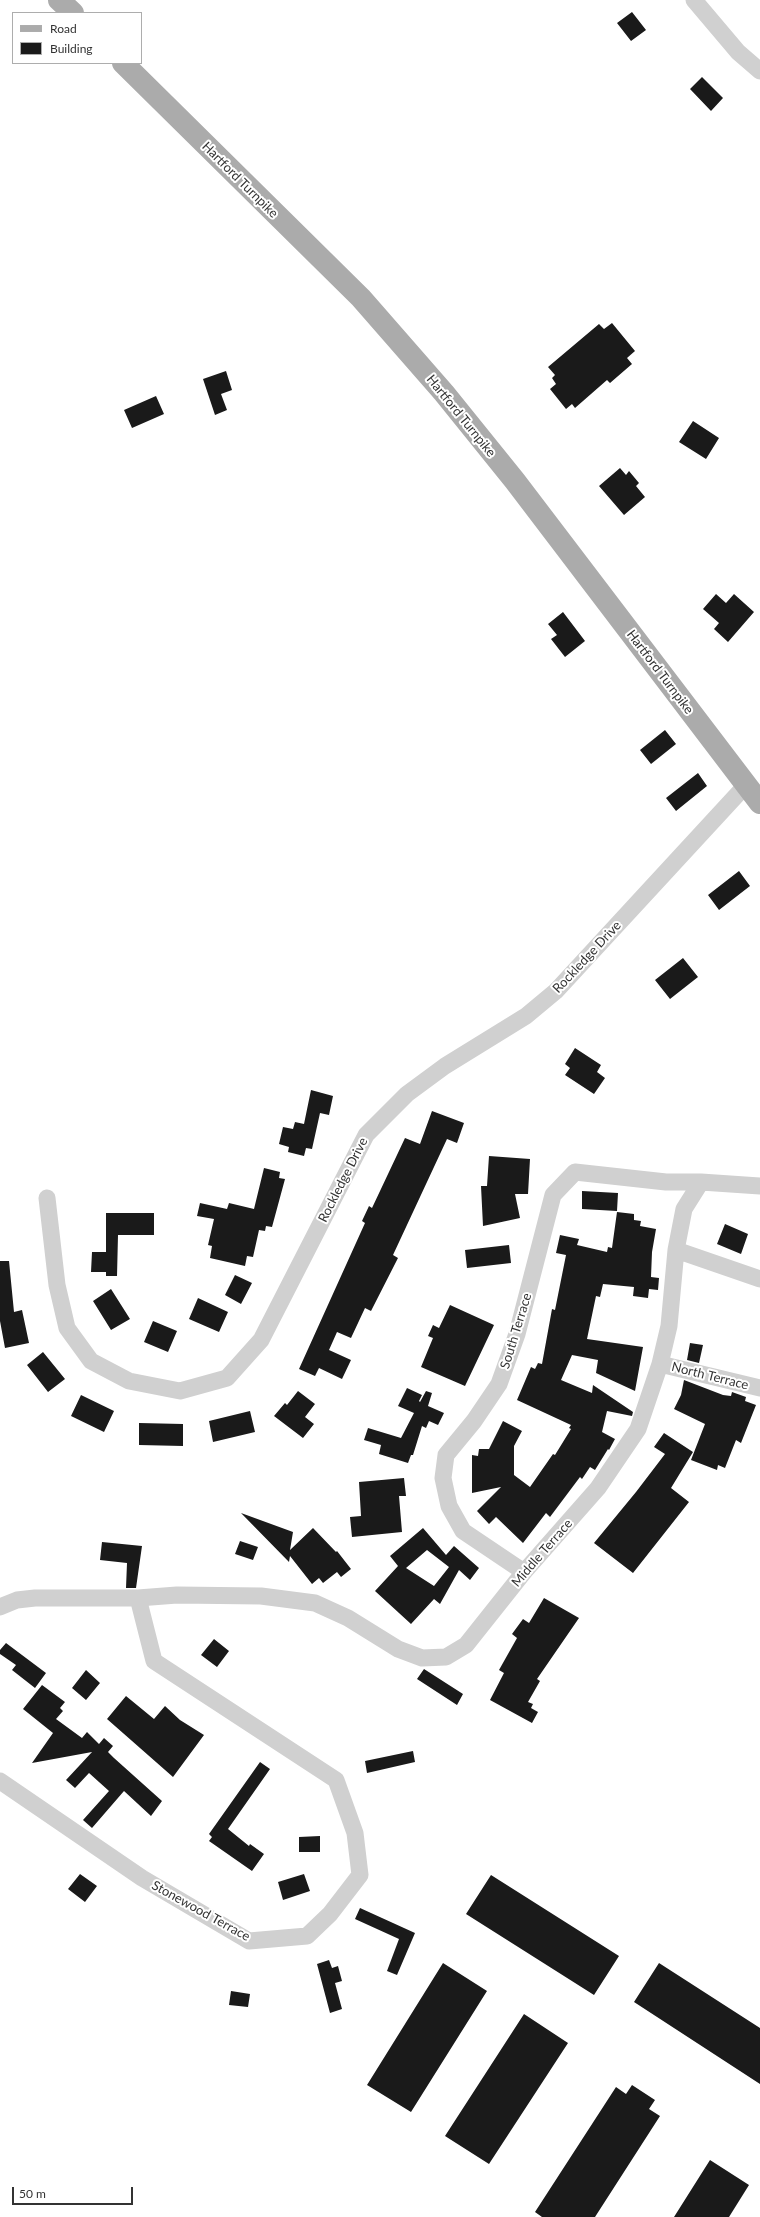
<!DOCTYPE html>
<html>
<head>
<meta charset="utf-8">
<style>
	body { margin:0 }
	#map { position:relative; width:760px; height:2217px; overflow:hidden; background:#fff; font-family:Lato,sans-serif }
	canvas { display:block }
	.legend { position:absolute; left:12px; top:12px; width:130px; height:52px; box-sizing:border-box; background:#fff; border:1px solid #adadad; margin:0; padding:5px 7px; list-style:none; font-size:12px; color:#333 }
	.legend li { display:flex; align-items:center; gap:8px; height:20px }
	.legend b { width:20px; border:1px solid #adadad }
	.scale { position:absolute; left:12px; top:2187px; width:121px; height:18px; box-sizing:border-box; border:2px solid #333; border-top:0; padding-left:5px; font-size:12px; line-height:14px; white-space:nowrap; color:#333; -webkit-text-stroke:3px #fff; paint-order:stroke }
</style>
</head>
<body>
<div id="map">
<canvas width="760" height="2217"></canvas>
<ul class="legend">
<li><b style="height:5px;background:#ababab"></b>Road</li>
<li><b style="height:11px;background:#1a1a1a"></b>Building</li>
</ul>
<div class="scale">50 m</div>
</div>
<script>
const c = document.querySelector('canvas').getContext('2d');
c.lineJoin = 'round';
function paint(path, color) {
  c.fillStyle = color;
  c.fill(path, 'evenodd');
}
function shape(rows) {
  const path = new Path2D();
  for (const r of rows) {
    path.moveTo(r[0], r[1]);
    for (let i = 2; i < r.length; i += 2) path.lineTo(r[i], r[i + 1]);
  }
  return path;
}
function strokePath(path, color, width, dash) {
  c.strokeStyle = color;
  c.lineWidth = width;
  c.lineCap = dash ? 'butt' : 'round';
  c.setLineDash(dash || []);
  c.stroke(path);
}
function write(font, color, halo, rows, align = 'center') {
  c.font = font + ' Lato,sans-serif';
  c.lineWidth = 4;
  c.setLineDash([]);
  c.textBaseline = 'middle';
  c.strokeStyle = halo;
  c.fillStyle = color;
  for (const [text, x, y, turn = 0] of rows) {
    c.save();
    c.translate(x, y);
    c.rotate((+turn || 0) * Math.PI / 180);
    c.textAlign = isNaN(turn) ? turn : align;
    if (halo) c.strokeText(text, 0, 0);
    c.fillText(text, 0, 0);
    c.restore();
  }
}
const building = shape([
	[632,12,646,30,631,41,617,23],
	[702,77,723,98,711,111,690,89],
	[612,323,635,351,627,358,632,364,610,383,607,380,575,408,572,404,566,409,550,389,556,384,552,378,555,375,548,367,599,324,604,329],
	[226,371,232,390,221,394,227,410,215,415,203,379],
	[156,396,164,414,132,428,124,410],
	[693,421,719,438,706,459,679,442],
	[620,468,626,475,629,471,639,483,636,486,645,497,624,515,599,486],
	[716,594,726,603,734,594,754,612,728,642,714,629,719,623,703,609],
	[563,612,585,641,565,657,551,639,557,635,548,624],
	[665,730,676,744,651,764,640,750],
	[698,773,707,786,676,811,666,798],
	[739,871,750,886,719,910,708,895],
	[683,958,698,977,670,999,655,980],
	[575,1048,601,1065,597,1072,605,1078,594,1094,565,1075,570,1068,565,1064],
	[311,1090,333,1096,329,1115,320,1113,312,1149,306,1148,304,1156,288,1152,289,1147,279,1144,283,1127,293,1129,295,1122,304,1124],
	[432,1111,464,1123,457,1143,447,1139,393,1255,398,1258,371,1311,365,1308,351,1338,337,1332,329,1350,351,1360,342,1379,319,1368,315,1376,299,1369,365,1223,362,1221,369,1206,372,1208,405,1138,420,1144],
	[489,1156,530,1159,528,1194,515,1194,520,1218,483,1226,481,1186,487,1186],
	[264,1168,280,1172,279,1178,285,1179,272,1227,266,1226,265,1231,259,1230,253,1257,247,1256,245,1266,210,1258,212,1246,208,1245,214,1219,197,1216,200,1203,227,1209,229,1203,254,1209],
	[582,1191,618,1193,617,1211,582,1209],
	[617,1212,634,1214,634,1220,641,1221,640,1226,656,1229,652,1252,651,1277,659,1278,658,1290,649,1289,648,1298,633,1296,634,1287,603,1284,600,1297,596,1296,587,1339,643,1347,635,1391,596,1373,598,1360,572,1355,561,1380,592,1393,593,1385,633,1412,632,1416,607,1411,602,1432,615,1439,609,1450,608,1449,595,1470,590,1467,582,1479,580,1477,550,1517,546,1513,523,1543,496,1517,489,1524,477,1511,501,1487,472,1493,472,1455,478,1456,479,1449,489,1449,503,1421,522,1431,514,1446,514,1475,530,1487,553,1454,555,1455,571,1429,569,1428,571,1425,517,1400,531,1367,535,1369,538,1363,542,1364,552,1309,555,1310,566,1255,556,1253,560,1235,579,1239,577,1245,607,1252,608,1247,612,1248],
	[106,1213,154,1213,154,1235,118,1235,117,1276,106,1276,106,1272,91,1272,92,1252,106,1252],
	[725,1224,748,1234,741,1254,717,1244],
	[509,1245,511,1263,467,1268,465,1250],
	[0,1261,9,1261,14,1312,22,1310,29,1343,5,1348,0,1321],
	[235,1275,252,1283,241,1304,225,1295],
	[111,1289,130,1319,111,1330,93,1301],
	[198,1298,228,1312,219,1332,189,1319],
	[450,1305,494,1325,465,1386,421,1367,433,1338,428,1336,433,1325,439,1328],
	[153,1321,177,1331,168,1352,144,1342],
	[690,1343,703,1345,699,1363,687,1360],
	[43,1352,65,1379,48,1392,27,1365],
	[684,1380,723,1395,731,1396,732,1392,746,1397,745,1401,756,1405,741,1443,736,1440,725,1468,718,1465,717,1470,691,1460,705,1424,674,1409,681,1395],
	[407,1388,422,1395,419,1401,420,1402,426,1391,432,1393,428,1406,444,1413,438,1425,429,1421,426,1428,422,1426,413,1455,411,1455,408,1463,379,1454,381,1445,364,1440,368,1428,401,1438,414,1413,398,1406],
	[298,1391,315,1404,305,1417,314,1424,303,1438,274,1416,285,1403,287,1405],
	[81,1395,114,1411,104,1432,71,1416],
	[250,1411,255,1432,213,1442,209,1421],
	[139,1423,183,1424,183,1446,139,1445],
	[664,1433,693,1452,671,1488,689,1502,633,1573,594,1543,636,1492,665,1454,654,1447],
	[404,1478,406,1496,399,1496,402,1532,352,1537,350,1517,361,1516,359,1482],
	[241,1513,293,1532,290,1550,313,1528,336,1552,337,1551,351,1569,341,1577,337,1572,323,1583,319,1578,312,1584,290,1556,289,1562],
	[423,1528,446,1555,454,1546,479,1568,470,1580,459,1570,440,1604,434,1599,411,1624,375,1591,398,1566,390,1556],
	[427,1550,449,1567,434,1586,406,1568],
	[240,1541,258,1547,253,1560,235,1554],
	[102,1542,142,1546,136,1588,126,1588,127,1563,100,1560],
	[544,1598,579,1618,537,1679,540,1681,528,1702,533,1704,531,1708,538,1712,532,1723,490,1700,504,1673,499,1670,517,1638,512,1634,523,1619,529,1623],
	[214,1639,229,1651,217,1667,201,1655],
	[6,1643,46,1673,35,1688,12,1670,16,1665,0,1654,0,1650],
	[424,1669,463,1694,457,1705,417,1679],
	[86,1670,100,1683,86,1700,72,1688],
	[42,1685,65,1702,60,1708,63,1711,56,1719,82,1738,87,1732,99,1744,104,1738,113,1746,108,1752,114,1758,162,1801,151,1816,124,1791,92,1828,83,1820,109,1791,89,1773,75,1788,66,1780,92,1752,32,1763,53,1733,23,1709],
	[126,1696,154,1719,165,1706,180,1720,204,1735,173,1777,107,1719],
	[413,1751,415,1762,367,1773,365,1761],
	[260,1762,270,1769,228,1829,249,1846,250,1844,264,1854,252,1871,209,1841,212,1837,209,1834],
	[320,1836,320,1852,299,1852,299,1837],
	[80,1874,97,1886,85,1902,68,1889],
	[304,1874,310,1891,283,1900,278,1882],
	[491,1875,619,1956,594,1995,466,1914],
	[360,1908,415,1933,397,1975,387,1971,399,1939,355,1919],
	[329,1960,332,1968,338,1966,342,1981,335,1983,342,2009,330,2013,317,1964],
	[443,1963,487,1991,411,2112,367,2085],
	[659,1963,760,2028,760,2084,634,2002],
	[231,1991,250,1994,248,2007,229,2005],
	[524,2014,568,2043,489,2164,445,2136],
	[632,2085,655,2100,649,2109,660,2116,595,2217,542,2217,535,2212,616,2087,626,2094],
	[710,2160,749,2185,729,2217,674,2217]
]);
const minor = shape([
	[694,0,738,52,760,71],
	[47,1198,57,1285,67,1328,91,1361,129,1381,180,1391,227,1378,261,1340,366,1135,407,1094,445,1066,526,1016,556,991,746,785],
	[676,1250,760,1279],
	[660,1364,760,1388],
	[524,1572,463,1531,449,1506,443,1478,446,1455,474,1421,499,1384,517,1334,553,1195,575,1172,666,1182,701,1182],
	[138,1598,177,1595,261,1596,315,1603,348,1618,398,1649,422,1658,446,1657,466,1645,524,1572,598,1488,638,1429,660,1364,669,1326,676,1250,684,1209,701,1182,760,1186],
	[0,1607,17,1600,35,1598,138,1598,154,1661,336,1780,355,1833,360,1875,330,1914,307,1936,249,1941,142,1878,0,1781]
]);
const major = shape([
	[59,0,73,13],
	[123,63,361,298,444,393,515,481,760,803]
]);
const streetNames = [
	["Hartford Turnpike",240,180,45],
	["Hartford Turnpike",461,416,51],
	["Hartford Turnpike",660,672,53],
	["Rockledge Drive",587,957,-47],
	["Rockledge Drive",343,1180,-63],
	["South Terrace",516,1331,-73],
	["North Terrace",710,1376,14],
	["Middle Terrace",542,1553,-49],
	["Stonewood Terrace",201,1911,29]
];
paint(building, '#1a1a1a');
strokePath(minor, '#d0d0d0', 17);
strokePath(major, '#ababab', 22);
write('13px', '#333', '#fff', streetNames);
</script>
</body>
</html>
